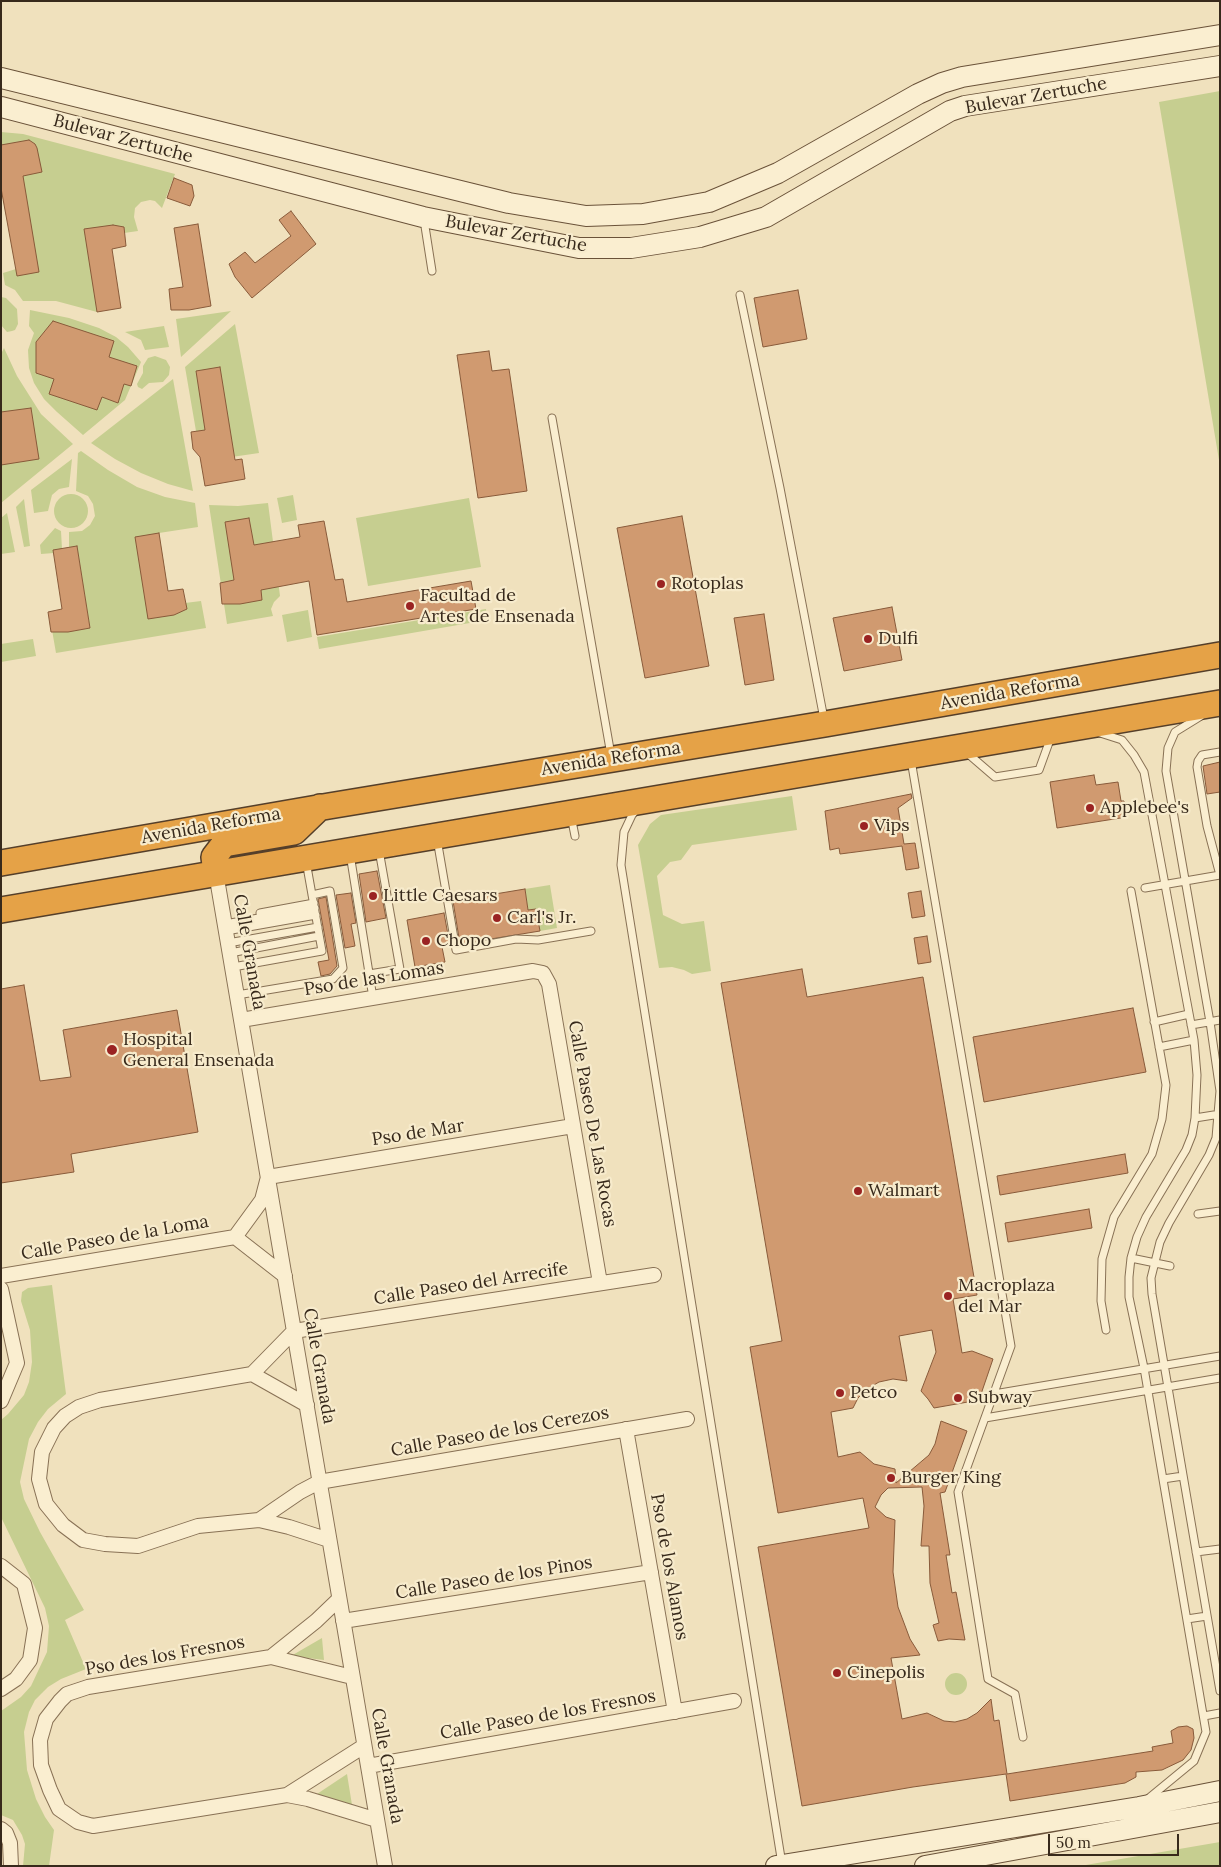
<!DOCTYPE html>
<html>
<head>
<meta charset="utf-8">
<style>
	body { margin:0 }
	#map { position:relative; width:1221px; height:1867px; overflow:hidden; background:#f0e1bd; font-family:Lora,serif }
	canvas { display:block }
	.frame { position:absolute; inset:0; border:2px solid #37291b; pointer-events:none }
	.scale { position:absolute; left:1048px; top:1834px; width:131px; height:22px; box-sizing:border-box; border:2px solid #37291b; border-top:0; padding-left:6px; font-size:15px; line-height:18px; white-space:nowrap; color:#37291b; -webkit-text-stroke:4px #f7ebcc; paint-order:stroke }
</style>
</head>
<body>
<div id="map">
<canvas width="1221" height="1867"></canvas>
<div class="frame"></div>
<div class="scale">50 m</div>
</div>
<script>
const c = document.querySelector('canvas').getContext('2d');
c.lineJoin = 'round';
function paint(path, color) {
  c.fillStyle = color;
  c.fill(path, 'evenodd');
}
function shape(rows) {
  const path = new Path2D();
  for (const r of rows) {
    if (r.length === 3) {
      path.moveTo(r[0] + r[2], r[1]);
      path.arc(r[0], r[1], r[2], 0, 2 * Math.PI);
      continue;
    }
    path.moveTo(r[0], r[1]);
    for (let i = 2; i < r.length; i += 2) path.lineTo(r[i], r[i + 1]);
  }
  return path;
}
function strokePath(path, color, width, dash) {
  c.strokeStyle = color;
  c.lineWidth = width;
  c.lineCap = dash ? 'butt' : 'round';
  c.setLineDash(dash || []);
  c.stroke(path);
}
function write(font, color, halo, rows, align = 'center') {
  c.font = font + ' Lora,serif';
  c.lineWidth = 4.5;
  c.setLineDash([]);
  c.textBaseline = 'middle';
  c.strokeStyle = halo;
  c.fillStyle = color;
  for (const [text, x, y, turn = 0] of rows) {
    c.save();
    c.translate(x, y);
    c.rotate((+turn || 0) * Math.PI / 180);
    c.textAlign = isNaN(turn) ? turn : align;
    if (halo) c.strokeText(text, 0, 0);
    c.fillText(text, 0, 0);
    c.restore();
  }
}
const green = shape([
	[1220,91,1220,466,1159,102],
	[1,132,23,134,175,174,162,208,155,201,150,200,141,202,135,208,134,217,138,231,110,235,97,312,56,301,23,301,15,290,5,285,3,273,16,269,1,189],
	[1,297,6,298,17,309,18,324,15,330,12,331,7,332,1,325],
	[30,310,69,318,99,328,116,337,128,347,141,362,125,400,83,435,57,412,44,399,34,383,29,368,28,350,34,333,29,326],
	[231,311,181,357,176,319],
	[235,324,259,453,211,460,207,443,196,431,185,367],
	[164,326,169,347,145,350,141,340,125,332],
	[4,348,17,376,41,414,73,444,1,503,1,354],
	[155,356,166,360,170,367,169,375,163,382,149,383,142,389,138,387,137,384,143,373,143,366,148,358],
	[173,379,193,491,168,484,141,473,115,459,91,443],
	[81,451,108,470,137,487,165,497,195,503,198,527,159,533,168,591,185,603,201,601,206,628,56,653,52,630,65,623,67,632,90,628,77,547,69,548,69,532,82,531,90,525,95,516,93,504,88,496,76,491,78,453],
	[72,459,69,487,59,489,52,495,48,511,34,513,31,490],
	[71,511,17],
	[293,495,297,520,282,523,277,498],
	[469,498,481,567,368,586,356,518],
	[24,499,30,546,24,547,16,507],
	[268,503,280,596,274,602,271,609,273,616,227,624,209,505,238,506],
	[7,513,15,552,1,554,1,518],
	[55,528,61,531,62,549,54,553,41,554,40,545],
	[486,609,487,620,319,649,317,637],
	[308,610,312,637,287,642,282,615],
	[33,639,36,656,1,662,1,644],
	[792,796,797,830,692,845,681,860,670,862,657,876,663,915,682,924,704,921,711,971,692,974,684,970,672,967,659,968,638,845,650,824,661,815],
	[550,885,557,928,540,931,536,909,528,910,525,889],
	[52,1285,66,1394,48,1409,38,1422,29,1439,20,1482,24,1499,40,1532,84,1610,65,1620,86,1669,61,1679,48,1687,35,1700,29,1712,24,1732,27,1770,36,1799,45,1817,54,1830,49,1866,23,1866,25,1844,22,1835,13,1820,1,1815,1,1711,21,1697,31,1686,47,1652,49,1626,45,1608,1,1517,1,1420,8,1414,24,1395,29,1382,32,1362,30,1330,21,1301,22,1292,28,1288],
	[322,1638,324,1660,291,1656],
	[956,1684,11],
	[347,1774,352,1805,317,1794],
	[1220,1842,1220,1866,1080,1866]
]);
const building = shape([
	[29,140,35,144,37,148,42,172,23,176,39,272,17,276,1,188,1,145,29,140],
	[174,178,192,185,194,196,190,206,167,198,174,178],
	[291,211,316,244,252,298,235,277,229,264,245,252,255,263,291,236,279,220,291,211],
	[198,224,211,306,189,310,171,310,169,289,183,287,174,228,198,224],
	[113,225,124,227,126,246,112,249,121,308,97,312,84,229,113,225],
	[798,290,807,339,763,347,754,298,798,290],
	[53,321,114,341,109,357,137,366,131,386,124,384,118,403,102,397,97,410,49,394,54,379,36,373,36,342,53,321],
	[489,351,492,371,509,369,527,491,478,498,457,355,489,351],
	[220,367,235,460,242,459,245,479,205,486,200,457,193,449,191,432,205,430,196,371,220,367],
	[31,408,39,459,1,465,1,412,31,408],
	[682,516,709,666,645,678,617,528,682,516],
	[249,518,254,545,300,537,298,525,324,521,335,580,343,579,347,602,471,581,476,609,317,635,309,581,261,590,262,600,240,604,222,604,220,583,234,580,225,522,249,518],
	[159,533,168,591,183,589,187,609,174,615,148,619,135,537,159,533],
	[77,546,90,628,68,632,51,632,48,612,62,609,53,550,77,546],
	[892,607,902,660,844,671,833,618,892,607],
	[764,614,774,680,745,685,734,618,764,614],
	[1220,762,1220,792,1207,794,1203,766,1220,762],
	[1094,775,1096,785,1118,782,1121,801,1124,801,1127,817,1057,828,1050,782,1094,775],
	[911,794,912,798,898,808,904,844,915,843,919,868,906,870,902,846,840,854,839,848,830,850,825,811,911,794],
	[377,871,386,918,366,922,359,874,377,871],
	[525,889,528,910,536,909,540,931,460,944,453,901,525,889],
	[921,891,925,916,912,918,908,893,921,891],
	[351,893,356,923,351,924,355,946,345,948,336,895,351,893],
	[326,897,337,966,330,974,321,976,318,962,329,960,318,899,326,897],
	[444,913,450,946,442,947,445,962,415,967,407,920,444,913],
	[927,936,931,962,918,964,914,938,927,936],
	[802,969,807,997,923,977,977,1295,953,1299,962,1353,972,1351,993,1359,979,1400,934,1408,928,1399,921,1391,936,1352,932,1330,899,1336,907,1381,893,1379,879,1382,867,1389,858,1398,853,1408,831,1412,838,1457,860,1452,874,1464,895,1469,896,1483,929,1455,935,1444,941,1421,967,1431,945,1492,940,1493,950,1555,946,1555,952,1593,956,1592,965,1640,949,1639,938,1641,933,1625,939,1623,930,1583,929,1546,921,1546,924,1506,922,1487,888,1488,881,1495,875,1507,886,1517,895,1520,893,1572,898,1607,910,1639,920,1655,891,1658,902,1719,927,1713,944,1721,955,1722,967,1719,977,1713,991,1699,994,1721,999,1720,1007,1774,1153,1751,1152,1747,1173,1743,1171,1731,1178,1727,1187,1726,1193,1729,1194,1738,1191,1750,1183,1760,1162,1770,1136,1772,1136,1777,1125,1783,1010,1801,1006,1774,913,1787,802,1806,758,1547,869,1528,863,1498,778,1513,750,1347,782,1341,721,983,802,969],
	[24,985,40,1081,71,1077,63,1030,177,1010,198,1132,71,1154,74,1172,1,1183,1,989,24,985],
	[1133,1008,1146,1072,984,1102,973,1037,1133,1008],
	[1125,1154,1128,1173,1000,1195,997,1176,1125,1154],
	[1089,1209,1092,1228,1008,1242,1005,1223,1089,1209]
]);
const lane = shape([
	[424,220,432,271],
	[740,295,780,488,824,719],
	[552,418,611,755],
	[1201,716,1175,732,1168,748,1166,771,1210,1022,1220,1091,1218,1114,1216,1138,1209,1155,1169,1223,1160,1242,1151,1278,1152,1294,1220,1691],
	[1097,732,1122,740,1134,755,1144,772,1194,1040,1197,1075,1195,1118,1192,1135,1186,1150,1146,1217,1137,1237,1131,1258,1129,1277,1129,1297,1144,1368,1206,1732,1194,1761,1149,1798],
	[966,752,995,777,1039,770,1051,737],
	[1220,752,1202,755,1198,761,1197,767,1207,826,1220,875],
	[911,760,1011,1346,958,1492,988,1679,1015,1694,1023,1737],
	[637,809,632,815,624,832,621,865,782,1864],
	[571,816,575,836],
	[437,839,456,950,516,939,538,940,591,931],
	[350,854,373,998],
	[1145,888,1220,875],
	[260,913,314,903],
	[225,924,315,908],
	[226,931,316,915],
	[228,943,318,927],
	[230,953,319,936],
	[233,967,322,951,306,861],
	[369,974,400,969,379,850],
	[237,995,333,979,343,968,330,891,312,895],
	[1154,1022,1189,1014],
	[1191,1025,1220,1020],
	[1159,1047,1194,1040],
	[1195,1118,1220,1114],
	[1198,1214,1220,1211],
	[1131,1258,1170,1266],
	[1106,1330,1101,1301,1102,1259,1114,1217,1152,1154,1162,1119,1166,1085,1131,891],
	[994,1394,1220,1356],
	[985,1418,1220,1378],
	[1163,1479,1183,1476],
	[1196,1552,1220,1549],
	[1187,1619,1207,1616],
	[1204,1716,1220,1713]
]);
const street = shape([
	[216,873,385,1866],
	[241,1020,533,971,543,973,549,984,600,1283],
	[235,1237,262,1200,268,1177,573,1126],
	[1,1276,235,1237,285,1276],
	[1,1289,17,1363,1,1401],
	[252,1374,100,1400,79,1407,65,1416,54,1428,42,1452,39,1479,46,1504,63,1525,83,1540,105,1544,138,1546,198,1526,259,1520,289,1527,329,1540],
	[252,1374,294,1331,654,1275],
	[252,1374,307,1405],
	[626,1429,675,1712],
	[259,1520,300,1492,319,1482,687,1419],
	[1,1566,24,1584,35,1628,30,1660,16,1679,1,1689],
	[343,1621,651,1572],
	[271,1657,316,1621,339,1599],
	[352,1677,271,1657,88,1687,67,1694,60,1701,46,1719,40,1740,41,1765,50,1790,59,1809,78,1822,93,1826,287,1795,308,1799,377,1820],
	[368,1766,734,1701],
	[287,1795,364,1746],
	[1,1829,6,1833,10,1843,11,1866]
]);
const secondary = shape([
	[1,78,509,203,586,216,643,214,709,202,778,173,918,94,942,83,962,77,1220,35],
	[1,107,423,217,579,248,631,248,700,237,766,217,950,111,965,106,1220,66],
	[776,1866,1139,1807,1220,1791],
	[925,1866,1220,1812]
]);
const highway = shape([
	[1,863,329,806,825,724,1220,655],
	[216,873,214,857,224,844,294,832,320,807],
	[1,910,1220,703]
]);
const markers = [
	[661,584,5,"#9a2322"],
	[410,606,5,"#9a2322"],
	[868,639,5,"#9a2322"],
	[1090,808,5,"#9a2322"],
	[864,826,5,"#9a2322"],
	[373,896,5,"#9a2322"],
	[497,918,5,"#9a2322"],
	[426,941,5,"#9a2322"],
	[112,1050,6,"#9a2322"],
	[858,1191,5,"#9a2322"],
	[948,1296,5,"#9a2322"],
	[840,1393,5,"#9a2322"],
	[958,1398,5,"#9a2322"],
	[891,1478,5,"#9a2322"],
	[837,1673,5,"#9a2322"]
];
const streetNames = [
	["Bulevar Zertuche",1036,96,-10],
	["Bulevar Zertuche",123,139,15],
	["Bulevar Zertuche",516,234,10],
	["Avenida Reforma",1010,692,-10],
	["Avenida Reforma",611,759,-9],
	["Avenida Reforma",211,826,-10],
	["Calle Granada",249,952,80],
	["Pso de las Lomas",374,979,-9],
	["Calle Paseo De Las Rocas",592,1124,80],
	["Pso de Mar",418,1133,-9],
	["Calle Paseo de la Loma",115,1238,-10],
	["Calle Paseo del Arrecife",471,1284,-9],
	["Calle Granada",319,1366,80],
	["Calle Paseo de los Cerezos",500,1432,-10],
	["Pso de los Alamos",669,1567,80],
	["Calle Paseo de los Pinos",494,1578,-9],
	["Pso des los Fresnos",165,1656,-10],
	["Calle Paseo de los Fresnos",548,1715,-10],
	["Calle Granada",387,1766,80]
];
const poiNames = [
	["Rotoplas",671,584],
	["Facultad de",420,596],
	["Artes de Ensenada",420,617],
	["Dulfi",878,639],
	["Applebee's",1100,808],
	["Vips",874,826],
	["Little Caesars",383,896],
	["Carl's Jr.",507,918],
	["Chopo",436,941],
	["Hospital",123,1040],
	["General Ensenada",123,1061],
	["Walmart",868,1191],
	["Macroplaza",958,1286],
	["del Mar",958,1307],
	["Petco",850,1393],
	["Subway",968,1398],
	["Burger King",901,1478],
	["Cinepolis",847,1673]
];
paint(green, '#c6ce90');
paint(building, '#d09a70');
strokePath(building, '#885a3a', 1);
strokePath(lane, '#887155', 9);
strokePath(street, '#887155', 16);
strokePath(secondary, '#6a5239', 22);
strokePath(highway, '#553f2a', 28);
strokePath(lane, '#faeed0', 7);
strokePath(street, '#faeed0', 14);
strokePath(secondary, '#faeed0', 20);
strokePath(highway, '#e5a247', 25);
for (const [x, y, r, color] of markers) {
  const dot = new Path2D();
  dot.arc(x, y, r, 0, 2 * Math.PI);
  c.fillStyle = color;
  c.fill(dot);
  strokePath(dot, '#f7ebcc', 2);
}
write('18px', '#37291b', '#f7ebcc', streetNames);
write('18px', '#37291b', '#f7ebcc', poiNames, 'left');
</script>
</body>
</html>
